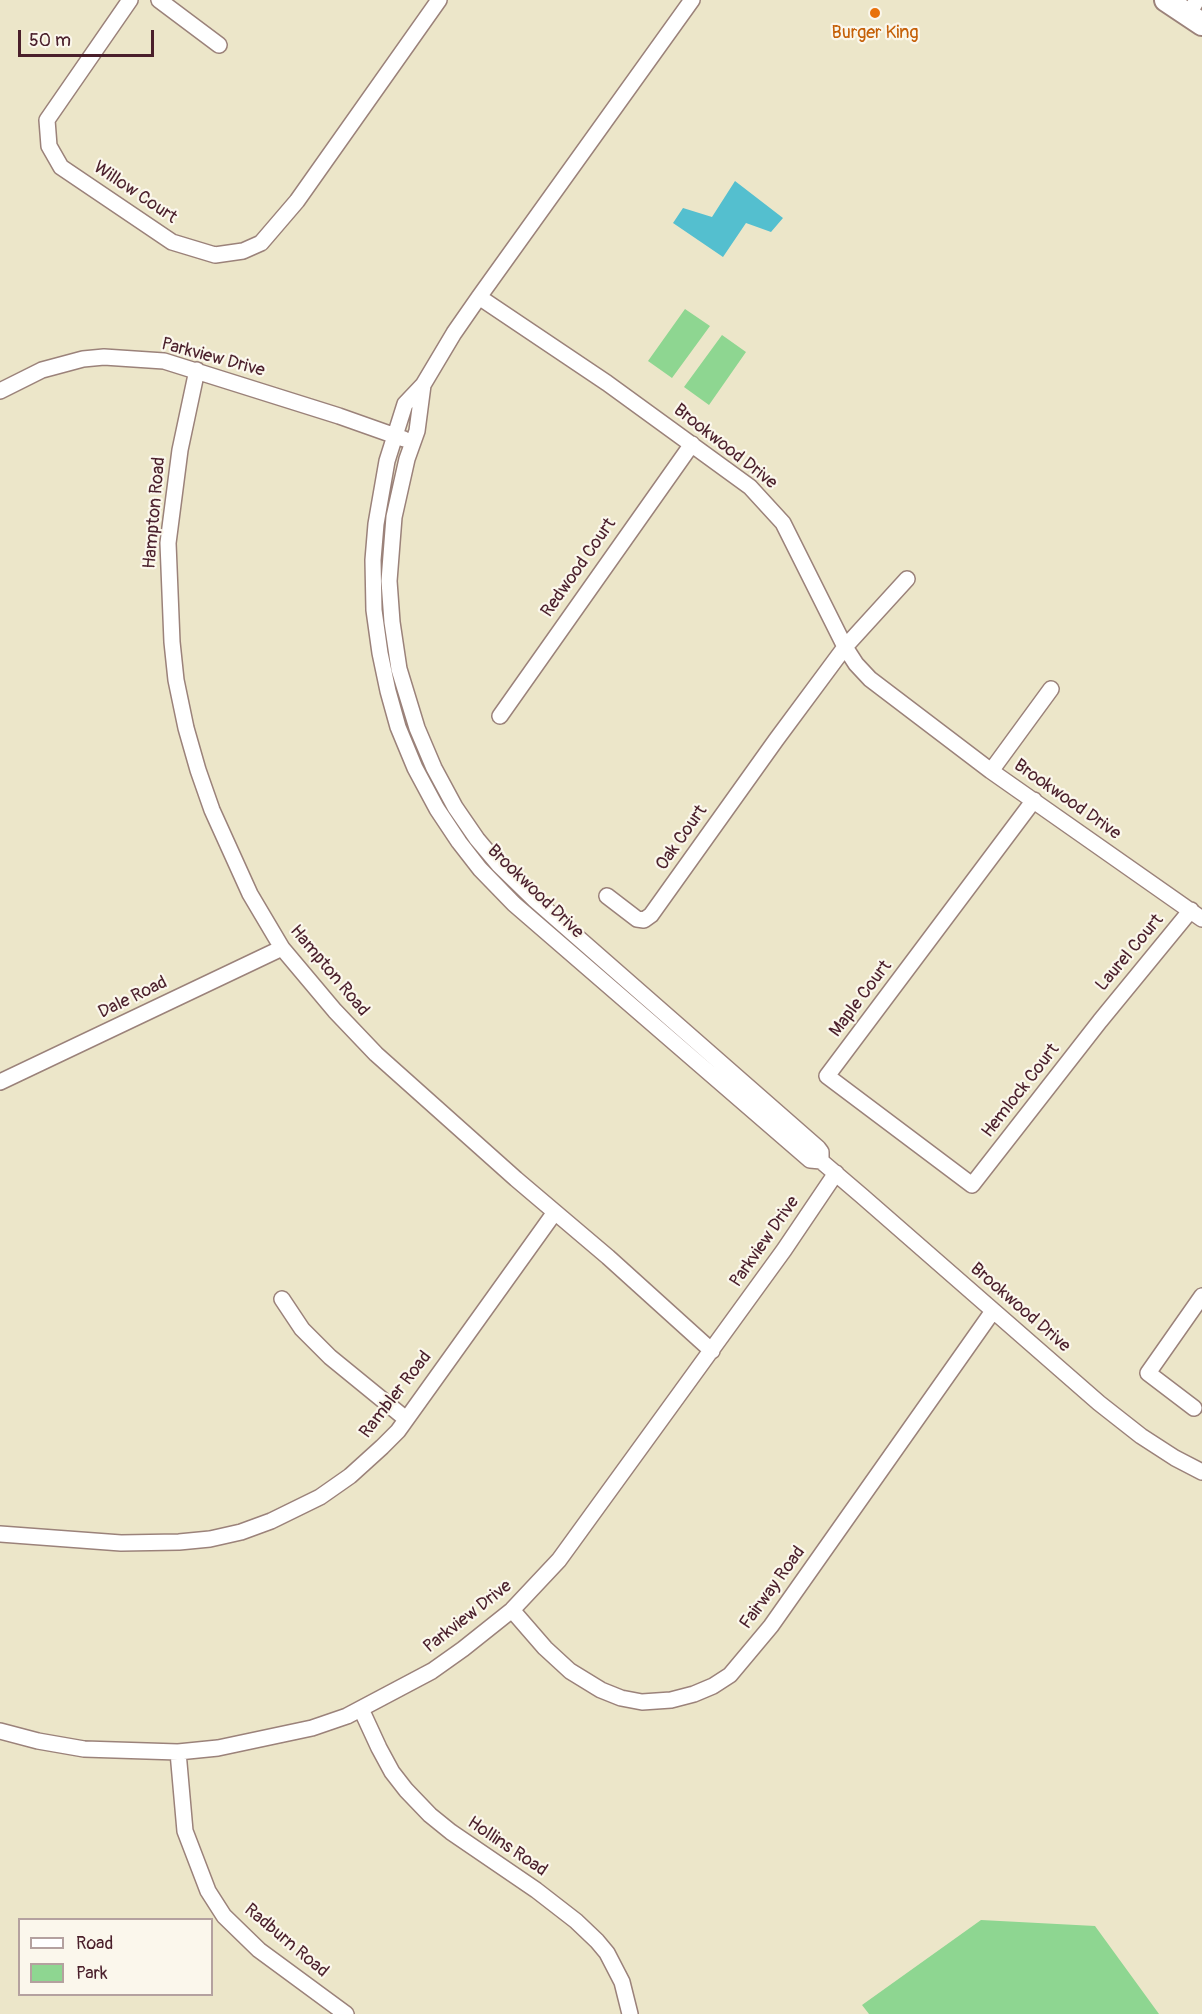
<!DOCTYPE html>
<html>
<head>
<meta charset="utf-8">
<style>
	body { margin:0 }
	#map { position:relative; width:1202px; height:2014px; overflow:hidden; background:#ece6c9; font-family:Pangolin,sans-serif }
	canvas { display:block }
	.legend { position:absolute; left:18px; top:1918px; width:195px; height:78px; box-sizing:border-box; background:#fbf7ec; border:2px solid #b4a19f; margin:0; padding:8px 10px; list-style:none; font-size:18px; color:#4a1f2b }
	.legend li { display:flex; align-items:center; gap:12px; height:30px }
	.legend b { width:30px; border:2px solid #b4a19f }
	.scale { position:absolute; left:18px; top:30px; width:136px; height:27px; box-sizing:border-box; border:3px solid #4a1f2b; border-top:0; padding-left:8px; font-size:18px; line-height:21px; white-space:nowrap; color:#4a1f2b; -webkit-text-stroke:4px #fbf7ec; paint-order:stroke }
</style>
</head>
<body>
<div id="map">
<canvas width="1202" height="2014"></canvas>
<ul class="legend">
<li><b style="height:8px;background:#fff"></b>Road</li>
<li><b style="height:16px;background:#8ed691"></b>Park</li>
</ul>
<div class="scale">50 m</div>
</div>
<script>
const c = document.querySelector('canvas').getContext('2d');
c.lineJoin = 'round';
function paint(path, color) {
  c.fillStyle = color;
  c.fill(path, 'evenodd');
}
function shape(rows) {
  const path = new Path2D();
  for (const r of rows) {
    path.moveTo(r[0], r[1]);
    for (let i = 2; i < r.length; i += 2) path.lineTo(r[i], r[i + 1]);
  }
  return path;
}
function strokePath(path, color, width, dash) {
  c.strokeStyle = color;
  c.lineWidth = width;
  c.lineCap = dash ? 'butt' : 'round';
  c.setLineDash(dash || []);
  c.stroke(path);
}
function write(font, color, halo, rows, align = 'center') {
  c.font = font + ' Pangolin,sans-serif';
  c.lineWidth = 4.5;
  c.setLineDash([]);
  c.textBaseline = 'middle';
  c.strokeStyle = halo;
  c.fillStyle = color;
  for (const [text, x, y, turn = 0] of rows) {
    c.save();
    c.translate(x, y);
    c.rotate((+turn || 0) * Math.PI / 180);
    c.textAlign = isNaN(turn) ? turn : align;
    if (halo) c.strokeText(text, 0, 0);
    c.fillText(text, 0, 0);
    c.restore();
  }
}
const green = shape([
	[685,309,710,326,672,378,648,361],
	[722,335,746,352,709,405,684,387],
	[981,1920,1095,1926,1159,2014,869,2014,862,2005]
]);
const water = shape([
	[735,181,783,218,771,232,746,223,723,257,673,223,683,208,712,217]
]);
const street = shape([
	[130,0,47,120,49,146,61,167,172,242,215,255,243,251,261,243,297,201,439,0],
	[159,0,219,45],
	[692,0,479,297,454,333,423,385,405,404,387,461,376,524,373,560,374,610,380,653,388,691,398,727,415,768,437,809,459,842,480,869,514,904,810,1160,821,1161,862,1196,1099,1403,1141,1436,1175,1458,1202,1472],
	[1188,15,1197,0],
	[479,297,607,383,750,487,783,523,845,647,856,664,870,679,991,771,1202,919],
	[197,370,180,450,168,543,172,642,176,680,186,728,198,770,212,810,250,894,282,948,335,1011,376,1054,516,1179,608,1257,712,1351],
	[423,385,417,431,407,459,394,517,389,581,392,622,399,669,417,728,434,768,455,807,477,839,498,864,535,900,818,1148,821,1152,821,1161],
	[0,391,42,370,83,359,104,357,164,361,339,416,404,439],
	[500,716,692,444],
	[991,771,1051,689],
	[1034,800,827,1076,972,1185,1100,1021,1191,910],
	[607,896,637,919,644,920,651,915,776,740,845,647,907,579],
	[0,1082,282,948],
	[282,1299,302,1329,330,1357,406,1419],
	[1194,1408,1148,1373,1202,1296],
	[0,1534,121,1543,179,1542,210,1539,241,1532,271,1521,320,1497,350,1476,382,1447,398,1431,555,1212],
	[512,1610,545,1648,570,1671,601,1690,621,1698,642,1702,671,1700,694,1694,713,1686,730,1675,771,1626,993,1311],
	[361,1709,379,1748,392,1772,406,1790,430,1815,451,1832,536,1890,576,1921,597,1941,607,1953,622,1982,630,2014],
	[0,1731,38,1741,84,1749,178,1752,218,1748,312,1728,347,1716,432,1671,463,1649,512,1610,559,1560,784,1250,836,1173],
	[178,1752,185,1831,208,1891,224,1916,259,1950,346,2014]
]);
const primary = shape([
	[1166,0,1202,24]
]);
const markers = [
	[875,13,6,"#e8710a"]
];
const foodNames = [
	["Burger King",875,33]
];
const streetNames = [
	["Willow Court",135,193,34],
	["Parkview Drive",213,358,15],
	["Brookwood Drive",725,447,38],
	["Hampton Road",155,513,-85],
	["Redwood Court",579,568,-55],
	["Brookwood Drive",1067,800,35],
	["Oak Court",682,838,-55],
	["Brookwood Drive",535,892,44],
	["Laurel Court",1130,953,-50],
	["Hampton Road",329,971,50],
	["Dale Road",133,998,-26],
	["Maple Court",861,999,-53],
	["Hemlock Court",1021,1091,-52],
	["Parkview Drive",765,1242,-55],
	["Brookwood Drive",1020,1308,41],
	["Rambler Road",396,1395,-52],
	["Fairway Road",773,1588,-54],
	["Parkview Drive",468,1617,-38],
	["Hollins Road",507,1847,34],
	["Radburn Road",286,1941,40]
];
paint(green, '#8ed691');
paint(water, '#54bfcf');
strokePath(street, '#9b827a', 18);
strokePath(primary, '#9b827a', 26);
strokePath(street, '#fff', 15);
strokePath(primary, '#fff', 22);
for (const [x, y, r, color] of markers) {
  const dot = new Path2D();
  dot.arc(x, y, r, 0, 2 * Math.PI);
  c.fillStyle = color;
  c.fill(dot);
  strokePath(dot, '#fbf7ec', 2);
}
write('18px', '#c56008', '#fbf7ec', foodNames);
write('18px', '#4a1f2b', '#fbf7ec', streetNames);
</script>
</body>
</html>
